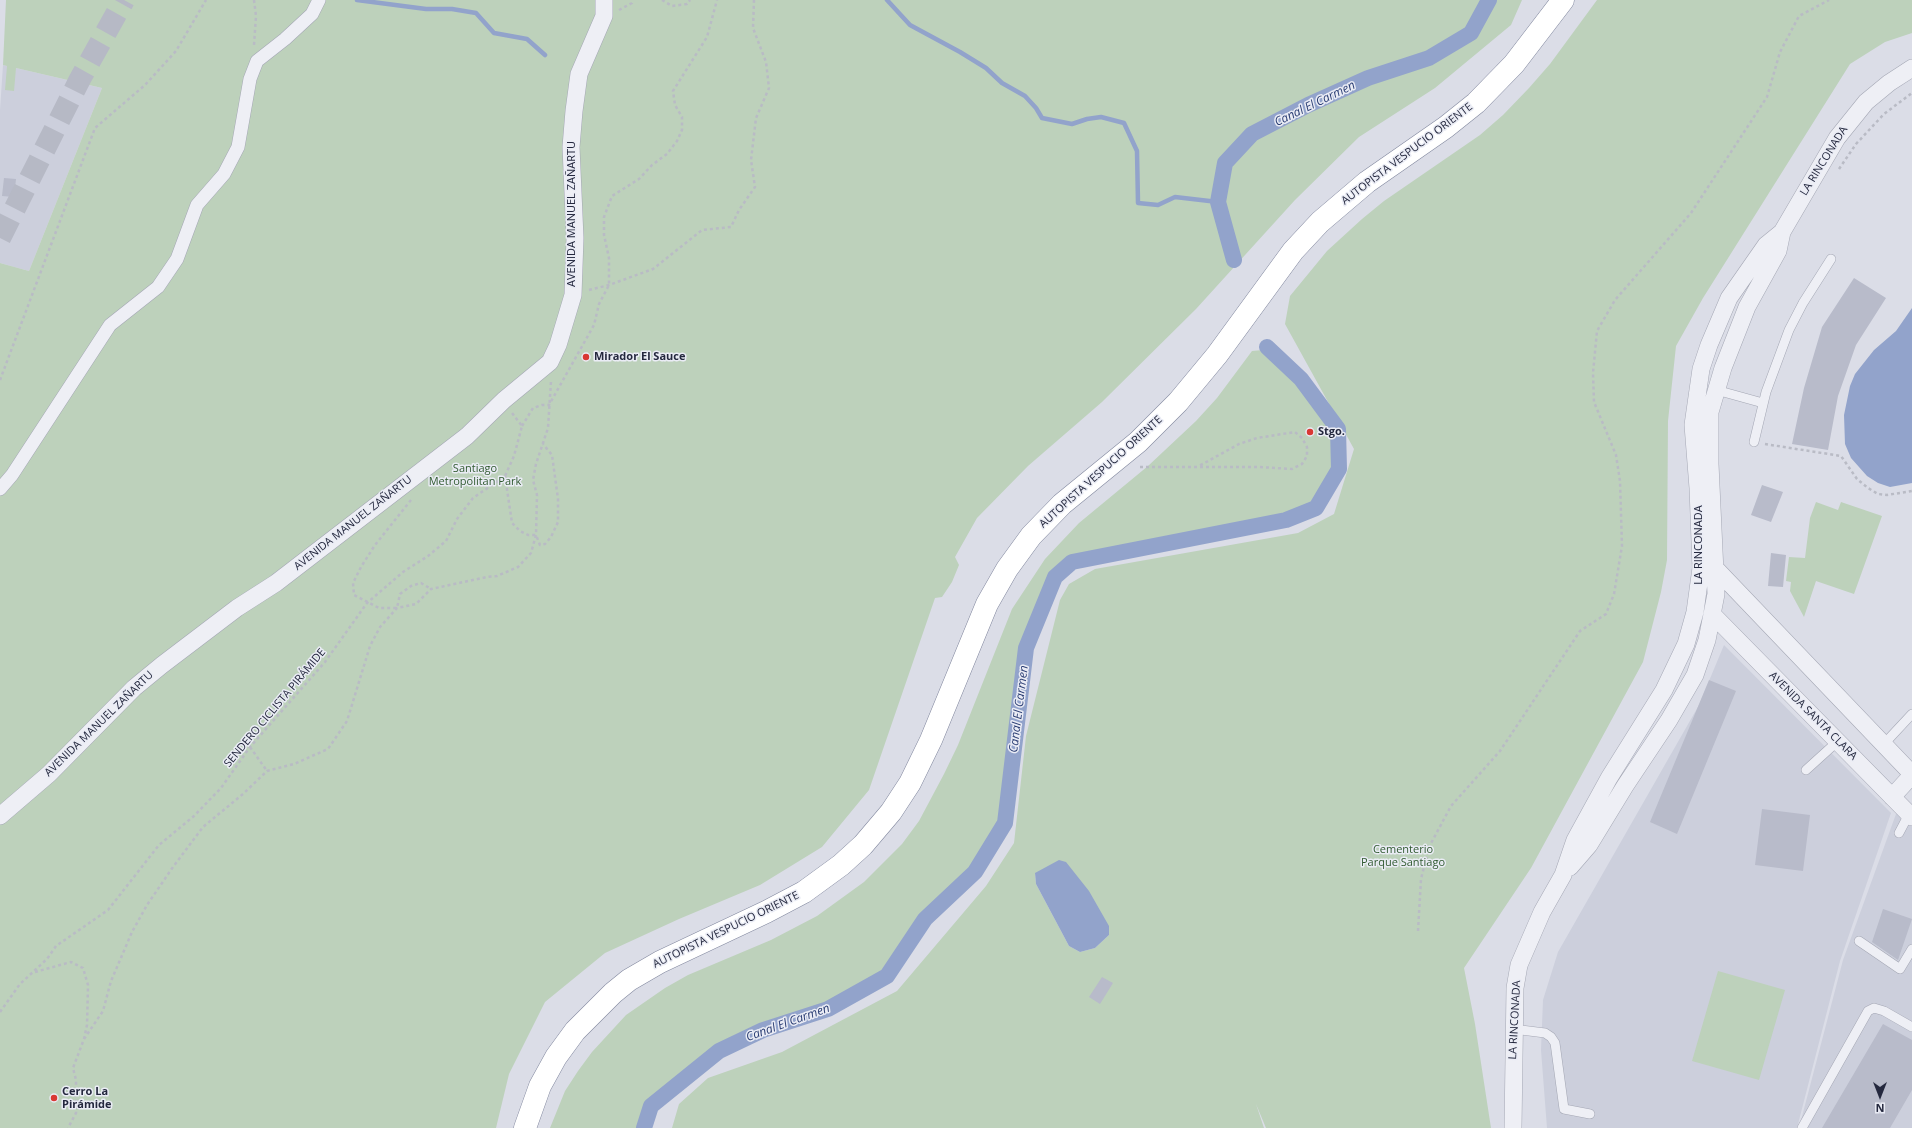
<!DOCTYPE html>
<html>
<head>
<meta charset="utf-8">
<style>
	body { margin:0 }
	#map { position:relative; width:1912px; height:1128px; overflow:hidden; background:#dbdde7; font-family:"Open Sans",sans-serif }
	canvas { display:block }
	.north { position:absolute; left:1860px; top:1076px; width:40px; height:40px; -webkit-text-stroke:3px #eaecf5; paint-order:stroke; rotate:180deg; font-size:11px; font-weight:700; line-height:16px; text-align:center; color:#24283e }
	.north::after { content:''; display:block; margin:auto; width:14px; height:18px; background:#24283e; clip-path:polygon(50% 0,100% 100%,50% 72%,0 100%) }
</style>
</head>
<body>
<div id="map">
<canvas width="1912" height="1128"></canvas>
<div class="north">N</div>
</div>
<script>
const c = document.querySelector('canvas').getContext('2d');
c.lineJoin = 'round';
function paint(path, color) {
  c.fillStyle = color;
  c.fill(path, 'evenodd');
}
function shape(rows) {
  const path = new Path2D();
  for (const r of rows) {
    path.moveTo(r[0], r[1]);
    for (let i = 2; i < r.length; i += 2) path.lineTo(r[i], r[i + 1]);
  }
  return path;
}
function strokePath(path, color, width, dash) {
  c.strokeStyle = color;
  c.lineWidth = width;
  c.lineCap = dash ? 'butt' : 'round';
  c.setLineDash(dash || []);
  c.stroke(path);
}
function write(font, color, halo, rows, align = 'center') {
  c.font = font + ' "Open Sans",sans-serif';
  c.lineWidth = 3;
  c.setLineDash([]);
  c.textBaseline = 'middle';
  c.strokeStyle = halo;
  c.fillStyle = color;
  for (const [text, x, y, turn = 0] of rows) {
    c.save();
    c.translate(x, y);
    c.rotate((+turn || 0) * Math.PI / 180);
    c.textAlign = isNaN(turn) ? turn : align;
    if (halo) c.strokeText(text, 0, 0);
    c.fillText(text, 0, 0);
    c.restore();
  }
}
const built = shape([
	[3,65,102,88,29,271,0,263,0,110],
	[1724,645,1891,813,1840,961,1797,1128,1547,1128,1541,1050,1543,1000,1558,952,1699,705],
	[1912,806,1912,1128,1799,1128,1843,960,1896,814]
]);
const green = shape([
	[6,0,1522,0,1511,25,1435,88,1359,137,1295,200,1196,309,1102,402,1028,466,977,518,955,557,959,565,952,582,942,597,935,598,869,790,822,847,760,885,679,919,605,953,545,1002,509,1074,496,1128,0,1128,0,263,29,271,102,88,16,68,14,91,5,90,7,66,3,65],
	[1597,0,1912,0,1912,33,1885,42,1850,64,1703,298,1676,346,1668,421,1667,560,1661,592,1643,662,1531,868,1464,968,1475,1024,1491,1128,1266,1128,1256,1104,1264,1128,672,1128,679,1104,708,1078,782,1052,897,991,986,886,1014,843,1026,736,1060,600,1069,584,1095,569,1298,533,1334,514,1354,449,1285,324,1290,296,1327,251,1362,219,1384,201,1480,135,1503,115,1529,88,1550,64],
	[1035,873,1109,935,1095,948,1080,952,1069,946,1036,884],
	[1263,350,1297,382,1333,430,1334,468,1312,504,1284,515,1070,558,1051,574,1021,647,1000,822,971,869,921,916,884,973,826,1005,762,1025,717,1047,646,1103,638,1128,550,1128,565,1091,578,1071,592,1052,626,1015,665,988,688,975,771,940,817,916,864,882,902,844,919,821,944,774,958,745,1012,609,1045,559,1079,523,1148,466,1196,421,1217,398,1252,351],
	[1816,502,1838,510,1841,502,1882,516,1854,594,1816,581,1804,617,1790,591,1791,582,1786,581,1789,557,1805,558,1810,518],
	[1718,971,1785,990,1759,1080,1692,1061]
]);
const water = shape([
	[1912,308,1912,483,1890,487,1878,483,1867,476,1851,458,1845,444,1844,415,1850,386,1855,374,1874,350,1896,331],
	[1059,860,1066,862,1089,891,1109,926,1109,935,1095,948,1080,952,1069,946,1036,884,1035,873]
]);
const stream = shape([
	[357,0,426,9,452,9,476,13,494,33,527,39,545,55],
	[887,0,910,25,960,52,986,68,1002,83,1025,96,1036,108,1042,118,1072,124,1087,119,1101,117,1124,123,1137,151,1138,203,1158,205,1175,197,1218,202]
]);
const canal = shape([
	[1234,260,1218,202,1225,163,1252,134,1308,105,1368,78,1429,58,1471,33,1489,0],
	[644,1128,651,1106,719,1051,763,1030,828,1009,887,976,925,919,975,872,1005,823,1026,648,1055,577,1072,562,1286,520,1316,508,1339,469,1338,429,1301,379,1267,347]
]);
const building = shape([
	[4,178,16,179,14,197,2,196],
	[1854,278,1886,298,1856,345,1838,396,1828,450,1792,444,1804,388,1822,327],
	[1762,485,1783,492,1771,522,1751,515],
	[1771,553,1786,555,1783,587,1768,586],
	[1709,680,1736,691,1677,834,1650,822],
	[1762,809,1810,815,1803,871,1755,865],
	[1883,909,1912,919,1898,960,1872,942],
	[1102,977,1113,983,1100,1004,1089,997],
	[1883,1024,1912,1040,1912,1090,1890,1128,1822,1128]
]);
const motorwayTunnel = shape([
	[0,238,80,79,124,0]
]);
const path = shape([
	[254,0,256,16,254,45],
	[662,0,672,6,687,4,690,0],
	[619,10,632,3,633,0],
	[1839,169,1856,144,1884,114,1912,93],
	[589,290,609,285,653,269,702,230,731,227,739,210,755,187,751,160,756,118,769,88,766,62,753,28,754,0],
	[0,380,95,128,145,85,176,51,206,0],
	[522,426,533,408,542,405,549,405,594,325,599,304,609,285,609,258,604,235,604,217,612,196,639,179,652,165,667,154,677,141,682,130,682,117,675,105,673,91,707,37,717,0],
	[1765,444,1841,456,1857,479,1868,488,1878,494,1887,495,1912,491],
	[1140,467,1259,467,1292,469,1302,464,1307,456,1307,447,1302,438,1295,432,1257,438,1239,444,1199,466],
	[505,476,512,523,520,531,528,535,536,535,540,545,545,544,551,537,558,522,558,499,552,455,543,444],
	[411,500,375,545,361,567,353,583,354,595,379,608,397,608,400,594,411,586,421,583,431,589],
	[250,747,267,771],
	[1418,931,1421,879,1429,847,1451,806,1500,751,1580,631,1606,614,1614,594,1622,546,1620,481,1616,455,1594,402,1593,373,1597,331,1615,300,1691,213,1767,97,1780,52,1799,16,1829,0],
	[35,972,71,962,83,968,88,985,87,1025,84,1039,73,1068,76,1080,76,1113,68,1128],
	[0,1012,20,984,47,959,56,946,108,910,159,845,194,816,221,788,250,747,325,662,367,603,403,572,428,556,446,541,457,519,473,498,505,476,514,456,522,426,512,413],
	[84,1039,103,1011,111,981,132,932,147,905,173,867,203,827,243,794,267,771,294,764,328,749,347,721,370,646,380,627,397,608,416,604,431,589,487,577,497,576,518,567,531,553,536,535,537,495,533,480,536,464,548,428,551,381]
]);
const service = shape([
	[1716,390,1763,403],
	[1754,442,1766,392,1789,330,1803,303,1831,259],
	[1884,744,1912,714],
	[1806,770,1838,741],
	[1899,833,1909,814],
	[1859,941,1900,969,1912,949],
	[1513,1029,1545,1033,1551,1037,1555,1043,1564,1109,1590,1114],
	[1802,1128,1868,1011,1874,1008,1884,1011,1912,1027]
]);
const pedestrian = shape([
	[0,489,12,475,110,325,158,287,177,259,197,205,224,174,238,147,250,79,257,61,285,39,312,14,319,0]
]);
const minor = shape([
	[1716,569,1912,774],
	[1713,615,1912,817],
	[1892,797,1912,775],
	[0,816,49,774,134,688,162,665,237,608,276,583,467,436,504,400,550,362,558,345,573,295,575,238,571,147,574,111,579,74,604,16,604,0],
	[1570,867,1589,845,1625,786,1669,720,1695,675,1707,640,1716,594,1710,464,1710,412,1723,368,1747,307,1778,251,1782,232,1837,138,1866,102,1889,83,1912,68],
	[1513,1128,1515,988,1519,965,1542,912,1563,875,1575,840,1609,778,1664,690,1686,644,1695,612,1701,568,1698,488,1693,425,1701,369,1709,345,1729,298,1766,245,1782,232]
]);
const motorway = shape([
	[525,1128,540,1086,556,1057,575,1031,613,993,629,980,660,962,766,912,804,892,841,865,863,845,891,812,910,783,931,740,987,604,1007,569,1031,536,1062,504,1138,442,1178,402,1217,355,1293,251,1320,222,1367,182,1446,127,1476,103,1514,64,1563,0]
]);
const markers = [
	[586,357,4,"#d93833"],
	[1310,432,4,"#d93833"],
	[54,1098,4,"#d93833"]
];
const streetNames = [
	["AUTOPISTA VESPUCIO ORIENTE",1407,154,-37],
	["LA RINCONADA",1824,161,-58],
	["AVENIDA MANUEL ZAÑARTU",572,214,-90],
	["AUTOPISTA VESPUCIO ORIENTE",1101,472,-42],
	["AVENIDA MANUEL ZAÑARTU",353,523,-38],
	["LA RINCONADA",1699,545,-90],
	["SENDERO CICLISTA PIRÁMIDE",275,708,-50],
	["AVENIDA SANTA CLARA",1813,716,45],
	["AVENIDA MANUEL ZAÑARTU",99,724,-44],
	["AUTOPISTA VESPUCIO ORIENTE",726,930,-26],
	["LA RINCONADA",1515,1020,-87]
];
const poiNames = [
	["Mirador El Sauce",594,357],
	["Stgo.",1318,432],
	["Cerro La",62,1092],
	["Pirámide",62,1105]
];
const parkNames = [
	["Santiago",475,469],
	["Metropolitan Park",475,482],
	["Cementerio",1403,850],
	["Parque Santiago",1403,863]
];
const waterNames = [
	["Canal El Carmen",1315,104,-26],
	["Canal El Carmen",1019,709,-83],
	["Canal El Carmen",788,1023,-20]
];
paint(built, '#cccfdc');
paint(green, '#bdd1bb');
paint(water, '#92a3cb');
strokePath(stream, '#92a3cb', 4.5);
strokePath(canal, '#92a3cb', 16);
paint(building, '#b8bbca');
strokePath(motorwayTunnel, '#b6b9c5', 22, [22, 11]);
strokePath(service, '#a4a7b4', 10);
strokePath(pedestrian, '#a4a7b4', 14);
strokePath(minor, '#a4a7b4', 18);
strokePath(motorway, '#81879e', 23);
strokePath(path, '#b9bbc5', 2.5, [3, 3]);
strokePath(service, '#eeeff5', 9);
strokePath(pedestrian, '#eeeff5', 13);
strokePath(minor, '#eeeff5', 17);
strokePath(motorway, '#fff', 22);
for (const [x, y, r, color] of markers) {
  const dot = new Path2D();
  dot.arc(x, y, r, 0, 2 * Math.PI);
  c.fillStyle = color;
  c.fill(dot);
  strokePath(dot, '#eaecf5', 1.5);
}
write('11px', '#24283e', '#eaecf5', streetNames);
write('bold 11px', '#24283e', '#eaecf5', poiNames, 'left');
write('11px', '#305a30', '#eaecf5', parkNames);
write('italic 12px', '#2b3e74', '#eaecf5', waterNames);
</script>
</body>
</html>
